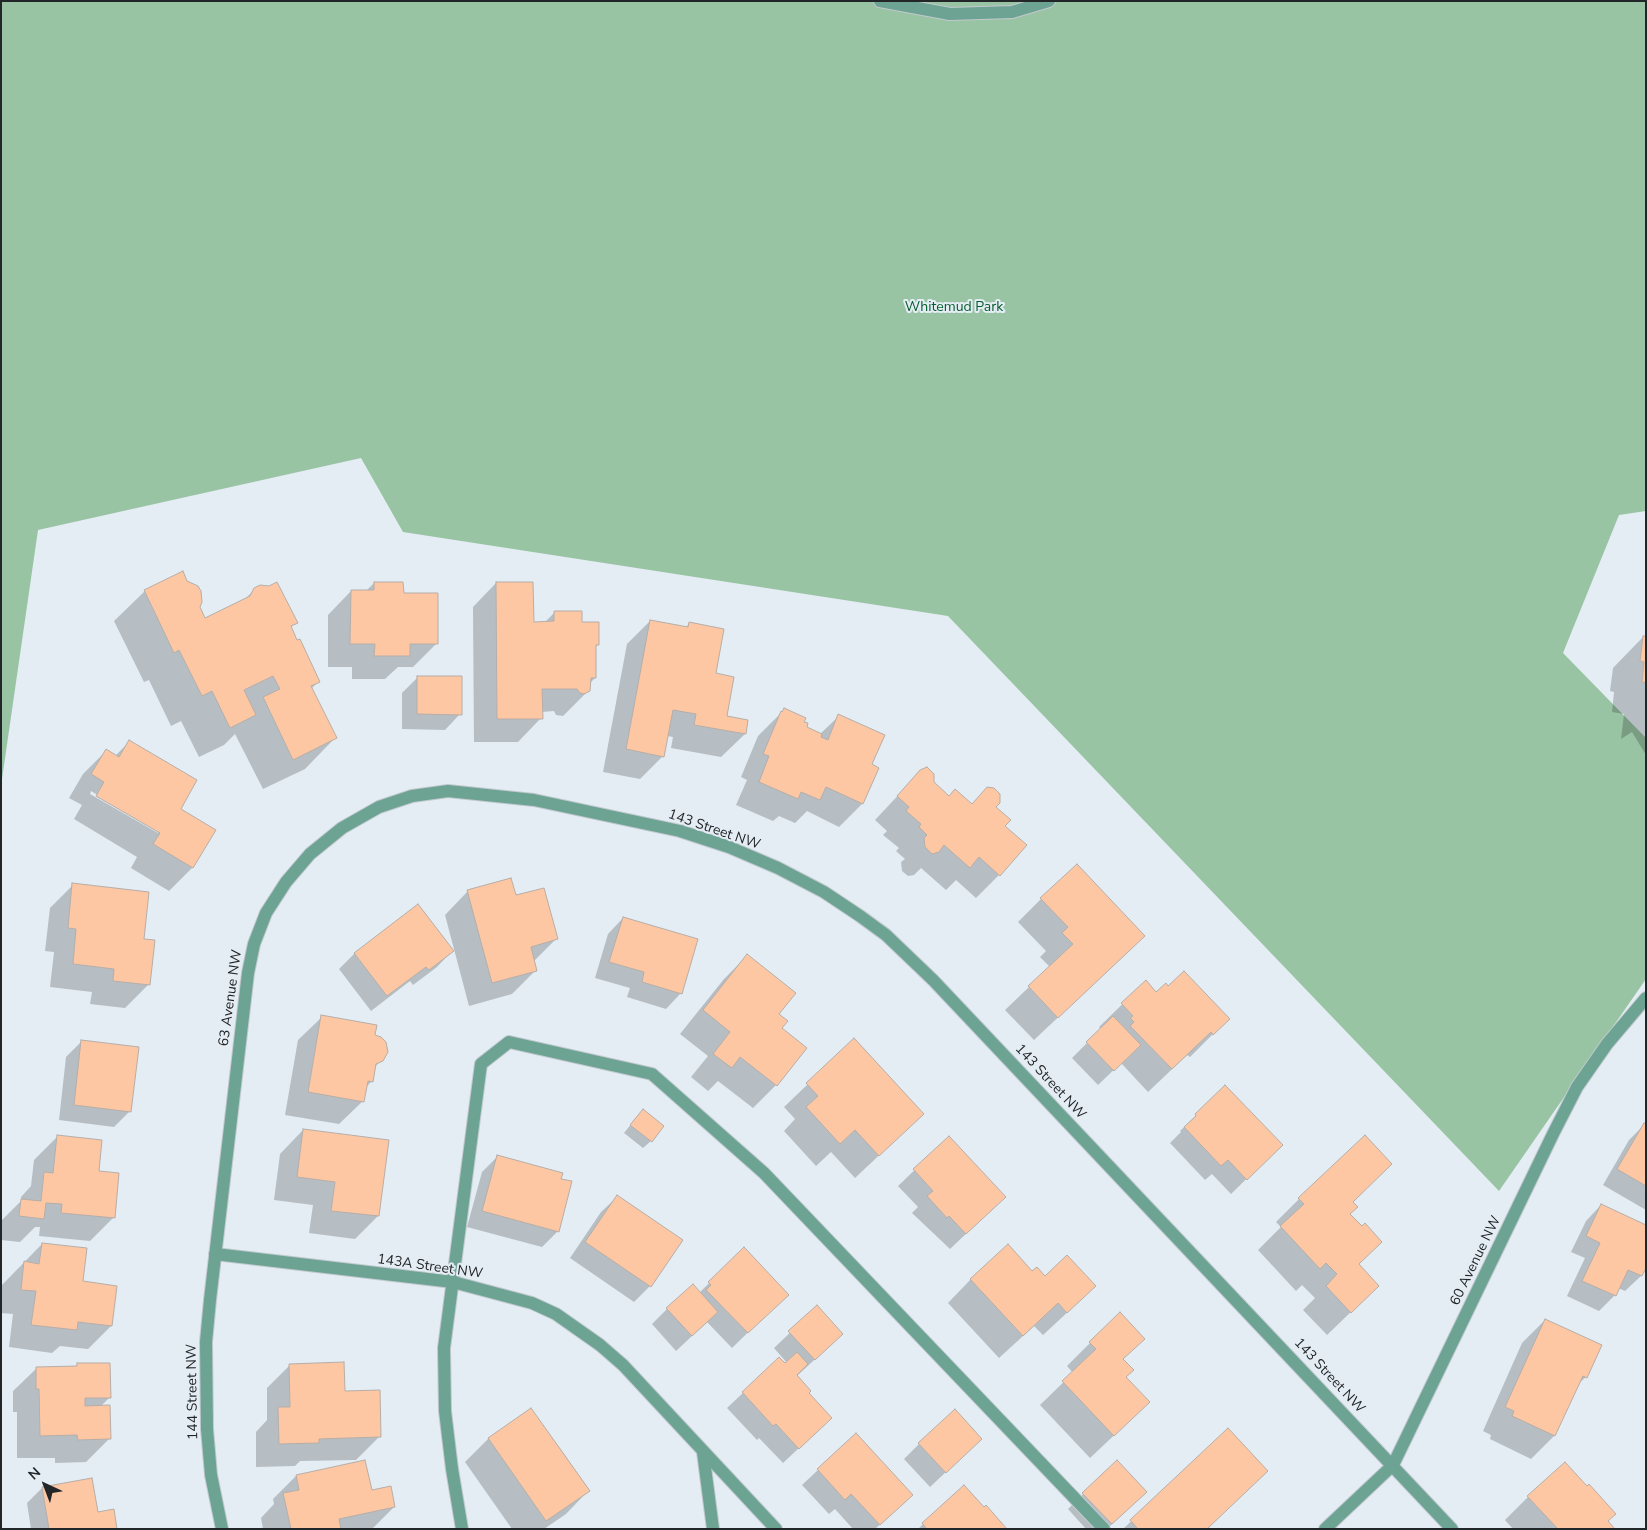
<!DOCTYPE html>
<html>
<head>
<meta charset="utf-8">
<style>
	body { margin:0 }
	#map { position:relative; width:1647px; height:1530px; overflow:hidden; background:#e4edf4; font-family:"Nunito Sans",sans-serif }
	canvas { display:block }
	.frame { position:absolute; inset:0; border:2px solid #232628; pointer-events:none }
	.north { position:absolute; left:20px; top:1460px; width:50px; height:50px; -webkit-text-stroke:4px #e4edf4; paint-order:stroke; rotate:317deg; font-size:14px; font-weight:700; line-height:20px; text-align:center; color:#232628 }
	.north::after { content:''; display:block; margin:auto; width:18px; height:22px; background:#232628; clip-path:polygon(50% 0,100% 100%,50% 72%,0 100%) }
</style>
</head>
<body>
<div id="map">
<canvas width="1647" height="1530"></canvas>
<div class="frame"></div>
<div class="north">N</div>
</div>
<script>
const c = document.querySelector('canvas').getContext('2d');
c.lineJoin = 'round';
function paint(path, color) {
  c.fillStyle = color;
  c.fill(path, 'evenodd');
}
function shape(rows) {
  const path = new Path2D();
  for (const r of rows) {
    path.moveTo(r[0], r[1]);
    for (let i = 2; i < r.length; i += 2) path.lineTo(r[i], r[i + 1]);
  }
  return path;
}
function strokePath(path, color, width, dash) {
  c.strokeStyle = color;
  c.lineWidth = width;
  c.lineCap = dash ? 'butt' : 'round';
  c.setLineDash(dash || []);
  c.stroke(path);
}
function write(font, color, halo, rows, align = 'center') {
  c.font = font + ' "Nunito Sans",sans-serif';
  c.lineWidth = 4;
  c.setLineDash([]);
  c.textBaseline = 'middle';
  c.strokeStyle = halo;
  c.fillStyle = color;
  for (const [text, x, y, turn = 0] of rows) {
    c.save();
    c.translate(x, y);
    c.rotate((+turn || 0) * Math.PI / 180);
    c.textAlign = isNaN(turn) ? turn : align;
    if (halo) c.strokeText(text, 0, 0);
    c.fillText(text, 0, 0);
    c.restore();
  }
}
const green = shape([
	[1,1,1646,1,1646,511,1619,515,1563,653,1646,738,1646,979,1499,1191,948,616,403,532,361,458,38,530,1,786]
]);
const shadow = shape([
	[374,583,403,594,436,644,413,667,398,667,385,679,352,679,352,667,328,667,328,615,351,591,366,591],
	[496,583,533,623,544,623,554,613,580,623,598,644,595,648,595,678,590,683,586,693,563,716,556,715,554,711,541,712,541,718,518,742,474,742,473,607],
	[255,589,296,622,290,628,319,681,311,689,335,738,305,769,263,789,235,734,224,745,199,757,181,721,171,726,149,680,144,682,114,621,145,591,199,608,204,619,244,600],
	[650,621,685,628,689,624,714,674,725,717,745,734,721,757,671,748,673,737,667,736,663,756,640,779,603,772,627,644],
	[1643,637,1646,637,1646,755,1632,732,1621,739,1624,714,1612,712,1614,692,1610,691,1613,668],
	[418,677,460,714,445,730,402,729,402,693],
	[784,710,803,722,805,728,820,734,839,716,871,765,877,768,862,804,839,827,807,811,795,823,779,816,773,821,736,805,747,780,741,777,758,736],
	[129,742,179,809,215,830,192,868,169,891,131,868,137,857,74,819,82,805,69,798,83,774,106,751,115,756],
	[91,791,159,831,158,833,90,794],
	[921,771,949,797,971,805,987,789,1003,826,999,875,976,898,956,880,946,890,921,868,914,875,908,876,902,871,901,862,905,859,896,851,899,848,883,835,887,831,875,820],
	[73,885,143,940,148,985,125,1008,90,1004,92,992,50,987,54,952,45,951,50,908],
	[468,891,515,897,556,939,533,962,535,971,512,994,469,1006,445,915],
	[1041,899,1120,959,1034,1040,1005,1010,1050,967,1040,957,1046,951,1018,922],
	[623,918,681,993,666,1009,627,997,630,988,595,978,608,934],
	[452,951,437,967,413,985,410,981,371,1011,339,969,354,954],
	[747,956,777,1014,780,1028,805,1048,776,1085,753,1108,718,1081,708,1091,691,1077,708,1056,680,1034,724,979],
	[1145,982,1156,994,1228,1019,1190,1057,1187,1055,1148,1092,1121,1063,1098,1085,1072,1058,1101,1029,1099,1027],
	[322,1017,383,1058,375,1067,372,1081,365,1088,363,1101,339,1124,285,1115,298,1040],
	[854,1040,923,1114,855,1178,831,1152,816,1166,784,1131,795,1119,784,1107],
	[82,1041,130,1111,114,1127,59,1120,66,1057],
	[1225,1087,1281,1145,1231,1194,1212,1174,1205,1180,1170,1143,1181,1132,1180,1131],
	[636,1118,651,1141,643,1148,624,1133],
	[1644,1125,1646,1126,1646,1210,1603,1185,1629,1140],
	[303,1130,378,1216,355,1239,309,1233,313,1205,274,1200,280,1154],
	[57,1137,98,1172,114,1217,90,1241,39,1236,40,1227,35,1227,20,1242,1,1240,1,1221,21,1201,21,1197,31,1186,34,1160],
	[948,1138,989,1212,950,1249,912,1213,918,1207,898,1186],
	[497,1157,571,1182,557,1232,542,1247,467,1227,482,1172],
	[617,1197,681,1241,650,1286,634,1302,570,1258,601,1212],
	[1299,1199,1352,1202,1349,1215,1358,1265,1354,1309,1327,1335,1303,1310,1315,1298,1302,1285,1296,1291,1258,1250,1281,1227,1276,1222],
	[1601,1205,1646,1265,1641,1276,1625,1291,1618,1288,1614,1296,1599,1311,1567,1296,1585,1258,1571,1252,1586,1221],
	[42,1244,82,1283,111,1326,88,1349,60,1346,52,1353,9,1347,13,1314,1,1313,1,1286],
	[744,1249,771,1310,732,1348,707,1322,676,1351,652,1324,667,1309,699,1293],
	[1032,1273,1071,1309,1043,1335,1034,1326,999,1358,948,1303,971,1279],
	[817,1307,826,1349,798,1375,797,1373,795,1375,807,1393,815,1433,783,1463,759,1438,757,1440,727,1408,779,1359,785,1364,787,1363,774,1348],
	[1545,1320,1586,1377,1578,1384,1554,1436,1531,1459,1490,1439,1491,1435,1483,1431,1522,1343],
	[1143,1339,1122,1360,1125,1425,1090,1458,1040,1405,1073,1373,1067,1366,1090,1343],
	[109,1364,110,1397,100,1407,109,1439,86,1462,55,1463,55,1458,17,1458,17,1412,13,1412,13,1391,37,1368],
	[290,1365,344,1392,379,1437,356,1460,300,1461,295,1466,256,1467,256,1432,267,1420,267,1388],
	[1228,1430,1267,1471,1243,1494,1207,1529,1123,1529],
	[489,1438,557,1448,559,1447,589,1490,566,1514,544,1529,512,1529,465,1462],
	[919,1444,965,1454,930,1487,904,1459],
	[1117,1461,1130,1507,1107,1529,1086,1529,1068,1509],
	[818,1470,896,1510,875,1529,853,1529,835,1509,829,1514,802,1485],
	[296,1476,371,1491,394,1507,372,1529,263,1529,261,1518,274,1504,273,1499],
	[964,1487,1006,1529,918,1529,923,1524],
	[42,1488,97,1513,116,1529,31,1529,27,1503],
	[1587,1488,1607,1521,1614,1529,1513,1529,1505,1520,1528,1497]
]);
const building = shape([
	[183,571,187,581,198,586,201,591,202,602,200,607,205,618,250,596,254,588,260,585,269,586,277,582,298,623,291,626,297,640,300,639,320,682,311,686,337,738,293,760,263,697,280,689,273,676,244,690,256,715,230,728,212,691,202,696,179,650,174,653,144,590,183,571],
	[374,582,403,582,404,593,438,593,438,644,410,644,410,656,374,656,375,644,350,644,351,590,374,590,374,582],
	[496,582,533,582,534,622,554,621,554,611,582,611,582,622,599,622,599,645,596,645,596,678,591,678,590,691,584,694,580,693,577,689,542,689,543,719,497,719,496,582],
	[650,620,688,627,689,622,724,629,716,673,734,677,727,716,748,720,746,734,694,725,696,714,673,710,664,757,626,749,650,620],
	[1643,636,1646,636,1646,683,1642,682,1644,662,1640,661,1643,636],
	[417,676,462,676,462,715,417,714,417,676],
	[784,708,806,718,804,722,808,723,807,727,822,734,821,737,828,740,838,714,885,735,872,764,879,768,863,804,826,787,820,800,801,792,798,799,759,782,769,756,763,754,781,711,782,712,784,708],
	[129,740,197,780,181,809,216,830,193,868,153,844,160,833,96,796,104,782,91,774,106,749,119,757,129,740],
	[927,767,934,774,934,782,949,796,955,789,972,804,987,787,994,788,1000,794,1000,803,996,807,1011,820,1005,826,1027,845,1000,876,979,857,970,868,944,845,939,852,932,854,925,847,924,838,927,835,919,827,921,824,906,811,909,807,897,796,920,770,927,767],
	[1077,864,1145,936,1058,1018,1028,986,1073,944,1062,933,1068,927,1040,898,1077,864],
	[511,878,516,895,544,888,558,939,531,947,537,971,492,983,467,890,511,878],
	[72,883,149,892,144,939,155,940,150,985,113,981,114,969,73,964,76,929,68,928,72,883],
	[418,904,454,951,429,970,426,967,387,996,354,953,418,904],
	[623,917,698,939,682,994,642,982,644,972,609,962,623,917],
	[747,954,796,993,779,1014,788,1021,782,1028,807,1048,777,1086,740,1057,732,1068,713,1054,730,1032,703,1010,747,954],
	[1184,971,1230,1019,1213,1035,1211,1032,1172,1069,1130,1026,1134,1022,1130,1018,1133,1016,1121,1003,1146,980,1156,992,1166,983,1168,986,1184,971],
	[321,1015,377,1025,375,1035,381,1037,386,1042,388,1052,383,1061,376,1064,373,1082,368,1081,364,1102,308,1092,321,1015],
	[1113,1016,1141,1045,1114,1071,1086,1042,1113,1016],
	[854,1038,924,1114,879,1156,855,1130,840,1144,806,1107,818,1096,806,1083,854,1038],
	[81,1040,139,1047,131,1112,74,1105,81,1040],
	[1225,1085,1283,1145,1247,1180,1228,1160,1221,1166,1184,1127,1196,1116,1195,1114,1225,1085],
	[643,1109,664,1126,652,1142,630,1125,643,1109],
	[1644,1123,1646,1124,1646,1186,1617,1169,1644,1123],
	[303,1129,389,1140,379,1216,331,1211,335,1182,297,1177,303,1129],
	[57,1135,102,1140,99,1171,119,1173,115,1218,61,1213,62,1204,46,1203,44,1219,19,1216,21,1199,41,1201,44,1172,53,1173,57,1135],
	[1365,1135,1392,1164,1353,1202,1358,1207,1350,1214,1362,1226,1365,1223,1382,1242,1359,1264,1379,1286,1351,1313,1326,1286,1337,1274,1326,1263,1320,1269,1280,1226,1304,1204,1298,1198,1365,1135],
	[949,1136,1006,1197,966,1234,949,1216,947,1218,927,1196,933,1191,913,1169,949,1136],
	[497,1155,563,1173,561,1179,572,1181,559,1232,482,1211,497,1155],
	[617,1195,683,1240,651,1287,585,1242,617,1195],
	[1601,1204,1646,1225,1646,1268,1642,1276,1628,1270,1616,1296,1582,1281,1600,1243,1586,1236,1601,1204],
	[42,1243,87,1248,83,1281,117,1286,112,1326,78,1322,77,1330,31,1325,36,1291,21,1290,24,1261,39,1264,42,1243],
	[1008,1244,1032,1271,1037,1267,1045,1276,1067,1255,1096,1286,1067,1313,1058,1303,1023,1336,970,1279,1008,1244],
	[744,1247,789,1295,748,1333,706,1290,711,1285,708,1282,744,1247],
	[693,1284,718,1312,692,1336,666,1308,693,1284],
	[817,1305,843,1334,815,1360,788,1331,817,1305],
	[1120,1312,1145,1339,1123,1359,1134,1370,1126,1377,1150,1402,1114,1436,1062,1381,1096,1349,1089,1342,1120,1312],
	[1545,1319,1602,1345,1587,1378,1583,1376,1555,1436,1512,1416,1514,1411,1505,1407,1545,1319],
	[797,1352,808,1364,797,1375,811,1391,809,1393,832,1418,799,1449,776,1424,773,1426,742,1392,779,1357,785,1363,797,1352],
	[344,1362,345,1391,380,1390,381,1437,319,1439,319,1443,279,1444,278,1407,290,1407,289,1364,344,1362],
	[77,1363,110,1363,111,1398,85,1398,85,1406,110,1405,111,1439,78,1440,77,1435,40,1436,39,1389,36,1389,36,1367,77,1366,77,1363],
	[531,1408,590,1491,546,1521,488,1438,531,1408],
	[955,1409,982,1439,946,1473,918,1443,955,1409],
	[1228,1428,1268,1471,1207,1529,1138,1529,1130,1520,1228,1428],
	[856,1433,913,1495,880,1525,851,1494,845,1500,817,1469,856,1433],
	[365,1460,372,1490,391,1486,395,1507,339,1519,341,1529,291,1529,283,1493,299,1490,296,1475,365,1460],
	[1117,1460,1147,1492,1112,1524,1082,1493,1117,1460],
	[1565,1462,1587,1486,1589,1484,1616,1514,1608,1521,1615,1529,1558,1529,1527,1496,1565,1462],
	[92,1478,98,1512,114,1509,117,1529,49,1529,42,1487,92,1478],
	[964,1485,984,1507,986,1505,1007,1529,927,1529,922,1523,964,1485]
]);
const minor = shape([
	[880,1,950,14,1012,12,1049,1],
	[215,1254,453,1282,532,1303,556,1314,600,1345,623,1365,776,1529],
	[703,1452,713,1529],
	[222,1529,211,1475,207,1429,206,1342,210,1300,248,973,254,944,266,913,286,882,310,854,342,828,379,807,412,796,448,791,534,800,680,831,729,847,778,868,824,892,860,916,886,935,933,980,1452,1529],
	[462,1529,452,1469,445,1411,444,1348,481,1064,509,1042,652,1074,764,1173,1104,1529],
	[1325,1529,1393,1465,1553,1134,1577,1087,1607,1044,1646,998]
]);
const parkNames = [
	["Whitemud Park",954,308]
];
const streetNames = [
	["143 Street NW",714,830,19],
	["63 Avenue NW",231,998,-82],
	["143 Street NW",1050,1082,47],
	["60 Avenue NW",1476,1261,-64],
	["143A Street NW",430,1267,8],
	["143 Street NW",1329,1376,47],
	["144 Street NW",193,1392,-91]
];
paint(green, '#99c4a3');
paint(shadow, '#0003');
paint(building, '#fdc7a4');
strokePath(building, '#b6ada7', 1);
strokePath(minor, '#c1c9cf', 14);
strokePath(minor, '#6da393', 12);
write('14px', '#065c2c', '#e4edf4', parkNames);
write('14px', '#232628', '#e4edf4', streetNames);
</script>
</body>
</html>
